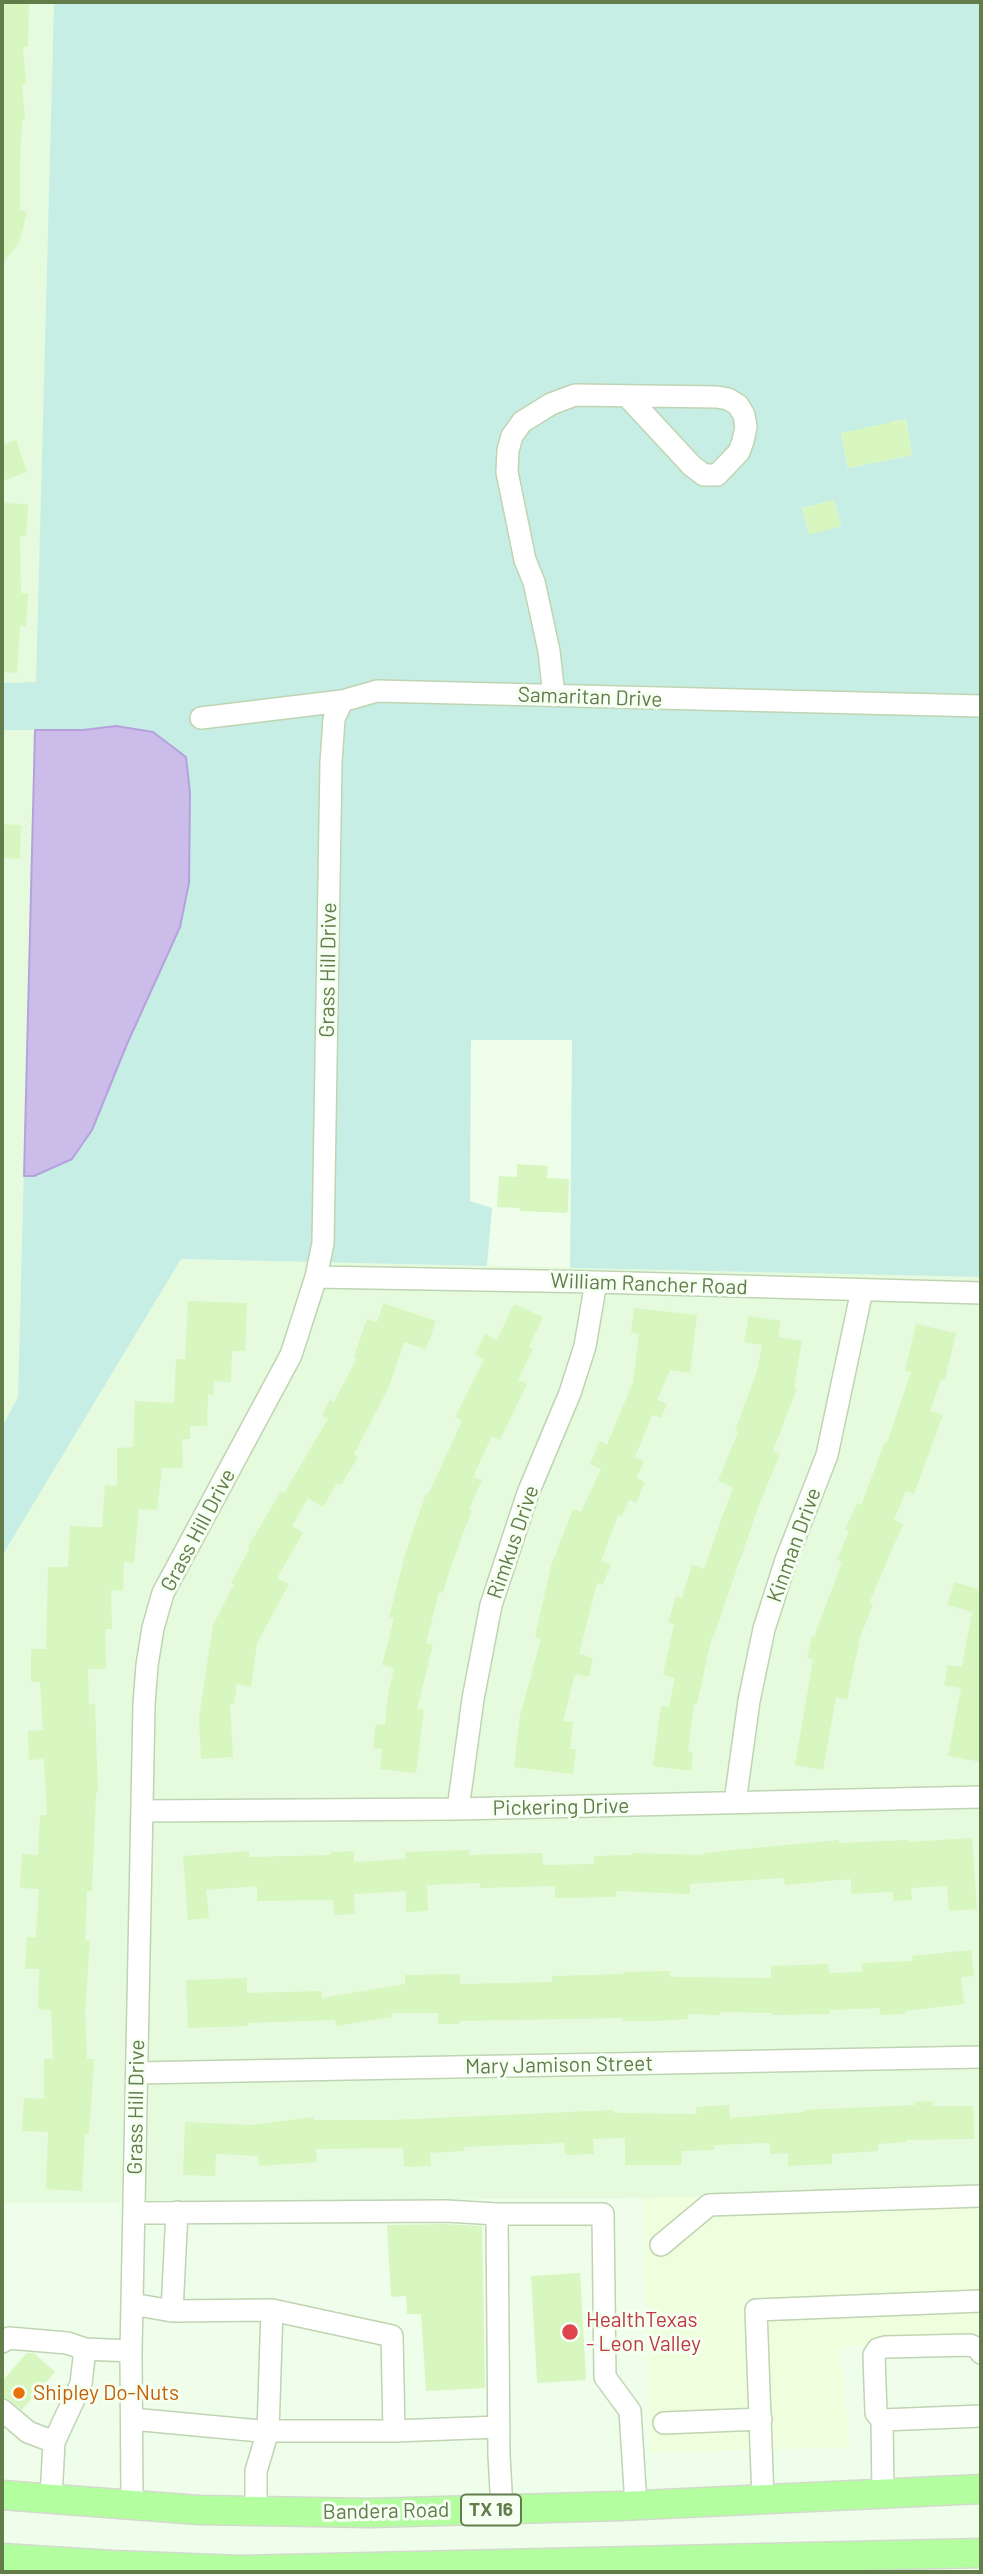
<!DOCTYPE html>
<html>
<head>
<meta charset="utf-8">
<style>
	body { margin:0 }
	#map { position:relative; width:983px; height:2574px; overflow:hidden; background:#effeea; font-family:Barlow,sans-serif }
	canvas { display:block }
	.frame { position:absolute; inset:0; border:4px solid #627c4a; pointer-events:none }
</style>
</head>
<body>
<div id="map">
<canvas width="983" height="2574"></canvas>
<div class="frame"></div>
</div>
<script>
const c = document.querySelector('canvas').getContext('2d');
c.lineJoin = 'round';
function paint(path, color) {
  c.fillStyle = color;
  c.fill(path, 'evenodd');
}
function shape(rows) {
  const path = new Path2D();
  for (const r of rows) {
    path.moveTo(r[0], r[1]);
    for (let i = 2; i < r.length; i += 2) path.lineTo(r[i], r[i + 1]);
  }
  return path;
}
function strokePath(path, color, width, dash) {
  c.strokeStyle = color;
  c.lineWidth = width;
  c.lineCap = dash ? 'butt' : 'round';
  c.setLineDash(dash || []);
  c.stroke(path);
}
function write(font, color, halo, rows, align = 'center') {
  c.font = font + ' Barlow,sans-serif';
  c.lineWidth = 6;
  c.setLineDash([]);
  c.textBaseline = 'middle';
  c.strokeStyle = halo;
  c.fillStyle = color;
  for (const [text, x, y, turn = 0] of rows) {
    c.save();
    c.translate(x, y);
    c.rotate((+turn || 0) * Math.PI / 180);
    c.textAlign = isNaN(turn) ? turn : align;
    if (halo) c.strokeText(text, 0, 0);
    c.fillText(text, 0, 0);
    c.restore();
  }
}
const residential = shape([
	[2,2,54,2,18,1397,2,1427],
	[181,1259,981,1277,981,2191,643,2198,2,2203,2,1556]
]);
const commercial = shape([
	[981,2191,981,2339,840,2346,850,2447,650,2453,643,2198]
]);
const green = shape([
	[54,2,981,2,981,1277,570,1268,572,1040,471,1040,470,1201,492,1208,487,1266,181,1259,2,1556,2,1427,18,1397,35,730,2,730,2,683,36,682],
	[906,419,912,455,848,468,841,433,892,432,891,422],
	[834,500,841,526,809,534,802,508]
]);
const water = shape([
	[116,726,153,732,186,757,190,793,189,883,180,927,127,1044,92,1130,72,1159,34,1176,24,1176,35,730,83,730,116,726]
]);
const building = shape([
	[2,2,29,2,28,47,23,47,26,84,22,85,25,120,22,120,20,165,20,210,27,212,20,240,2,265],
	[906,419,912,455,848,468,841,433],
	[16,440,27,472,2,481,2,445],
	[834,500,841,526,809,535,802,508],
	[2,503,28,504,26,536,20,536,21,593,28,593,26,626,20,626,17,673,2,672],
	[2,824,21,825,20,859,2,858],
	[517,1164,548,1166,547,1178,569,1179,568,1211,566,1213,520,1211,520,1208,497,1207,499,1176,517,1177],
	[188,1301,247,1303,245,1351,232,1351,231,1382,214,1381,213,1395,208,1395,207,1426,190,1426,190,1439,182,1439,183,1468,162,1468,157,1510,139,1509,134,1563,124,1562,123,1591,111,1590,112,1629,105,1629,106,1669,88,1669,89,1704,95,1704,98,1793,96,1793,92,1891,87,1891,85,1940,90,1940,85,2012,87,2059,94,2059,89,2134,85,2134,82,2191,46,2189,48,2132,22,2131,24,2098,44,2099,44,2059,53,2059,51,2010,38,2009,39,1969,25,1969,27,1937,36,1937,39,1889,20,1888,22,1854,38,1855,40,1815,47,1815,44,1759,29,1760,28,1731,43,1730,40,1682,31,1682,31,1649,46,1649,48,1567,68,1567,70,1526,102,1527,105,1485,117,1486,117,1448,133,1447,135,1401,174,1403,176,1359,185,1359],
	[383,1303,436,1321,426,1349,404,1342,388,1389,354,1454,358,1457,341,1485,337,1483,323,1507,308,1498,292,1526,303,1533,277,1578,289,1584,257,1643,251,1687,237,1684,234,1704,230,1704,233,1757,201,1759,199,1718,213,1625,234,1584,231,1583,250,1548,248,1547,281,1491,284,1493,328,1419,322,1416,330,1400,334,1402,357,1358,354,1357,367,1319,377,1322],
	[514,1304,543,1317,529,1347,533,1349,518,1380,527,1384,500,1440,492,1436,473,1477,482,1480,469,1509,472,1510,450,1569,443,1593,439,1592,426,1643,433,1644,417,1709,424,1710,416,1773,380,1769,382,1749,373,1748,376,1724,385,1725,388,1695,394,1668,382,1665,394,1618,389,1617,406,1552,426,1494,428,1495,462,1421,455,1417,484,1360,475,1355,485,1334,497,1340],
	[634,1308,697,1315,690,1373,670,1370,657,1400,667,1404,661,1418,652,1415,635,1457,644,1462,636,1478,645,1482,636,1503,629,1500,621,1517,618,1515,601,1561,611,1564,603,1585,597,1583,579,1654,593,1658,589,1677,575,1674,563,1721,573,1722,570,1749,576,1749,573,1774,514,1767,520,1716,541,1639,535,1637,551,1566,573,1509,581,1512,601,1469,590,1464,600,1441,607,1445,633,1382,639,1334,631,1333],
	[749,1316,781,1321,778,1337,802,1341,794,1387,797,1388,773,1451,780,1454,757,1510,714,1636,712,1636,697,1704,694,1704,688,1752,693,1752,691,1771,653,1766,661,1706,669,1707,675,1678,663,1675,674,1624,668,1622,676,1596,682,1598,692,1565,704,1569,733,1487,718,1481,738,1432,735,1431,757,1371,762,1345,744,1342],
	[916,1324,956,1333,945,1380,941,1379,930,1411,943,1415,914,1494,906,1491,894,1520,903,1524,869,1603,873,1604,860,1638,847,1700,836,1697,823,1770,795,1765,813,1660,807,1658,812,1636,814,1637,842,1562,837,1560,849,1531,845,1530,857,1503,861,1505,885,1442,887,1443,911,1372,905,1371],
	[954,1582,981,1590,981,1762,948,1756,961,1688,944,1685,948,1665,962,1667,972,1612,947,1605],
	[972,1838,977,1909,949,1911,947,1886,911,1888,912,1900,893,1901,893,1892,851,1894,851,1879,785,1885,784,1878,690,1884,690,1894,616,1891,616,1897,555,1898,555,1886,480,1888,480,1883,427,1885,428,1911,406,1912,406,1891,354,1894,355,1914,334,1915,333,1900,257,1901,257,1886,206,1890,209,1918,188,1920,183,1856,249,1851,249,1857,331,1855,330,1852,354,1851,354,1862,405,1859,405,1852,469,1850,469,1855,542,1853,543,1865,594,1864,594,1856,632,1855,632,1853,703,1855,703,1853,839,1840,839,1843,909,1840,909,1842],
	[971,1950,974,1976,961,1977,964,2004,905,2011,905,2014,880,2015,880,2008,829,2010,830,2014,772,2015,772,2013,720,2012,720,2015,688,2014,688,2019,657,2021,623,2021,623,2018,460,2021,460,2024,438,2024,438,2013,391,2013,392,2017,336,2026,335,2020,248,2023,248,2026,188,2028,186,1980,247,1978,247,1993,322,1991,322,1998,405,1984,405,1975,460,1974,460,1984,552,1982,552,1976,623,1974,623,1972,670,1971,670,1977,771,1978,771,1966,828,1964,829,1973,862,1972,862,1963,913,1961,912,1956],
	[932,2101,932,2106,973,2106,974,2139,906,2140,906,2142,878,2144,878,2151,832,2154,832,2164,788,2166,788,2153,770,2154,770,2143,714,2145,714,2150,682,2151,681,2165,625,2165,625,2138,593,2139,594,2154,565,2155,564,2143,464,2147,464,2151,430,2153,431,2166,404,2167,403,2148,316,2149,317,2162,259,2166,258,2156,216,2154,215,2176,183,2175,185,2122,252,2125,313,2117,314,2120,392,2120,613,2110,614,2113,697,2114,696,2107,729,2105,730,2118,805,2112,804,2110,915,2105,914,2102],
	[446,2224,482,2226,485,2388,426,2391,421,2314,407,2314,406,2296,391,2297,387,2225],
	[580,2273,586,2380,537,2383,531,2276],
	[27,2353,34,2353,55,2372,22,2410,10,2400,2,2397,2,2381]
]);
const minor = shape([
	[554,696,549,651,541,614,534,582,525,560,507,472,508,450,512,436,522,422,551,404,575,395,717,397,728,399,738,405,744,415,746,427,743,441,739,452,717,475,704,475,692,466,628,397],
	[201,718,342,701,377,691,981,706],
	[316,1277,596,1282,981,1293],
	[735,1802,749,1701,764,1629,786,1560,827,1455,862,1290],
	[458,1809,473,1699,491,1605,528,1493,570,1393,585,1346,596,1282],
	[142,1811,458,1809,981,1797],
	[137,2073,981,2057],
	[177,2212,172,2311,272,2310,392,2336,394,2431,499,2427],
	[134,2213,446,2211,497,2214,499,2455,502,2509],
	[497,2214,603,2214,605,2377,630,2411,636,2505],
	[661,2245,709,2205,981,2196],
	[132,2304,172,2311],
	[2,2342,9,2338,67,2343,85,2349],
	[2,2410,28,2432,54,2442],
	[132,2419,260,2431,394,2431],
	[882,2420,876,2413,874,2355,878,2349,885,2347,970,2345,979,2349,981,2353],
	[664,2423,761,2419],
	[883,2494,882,2420,981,2416],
	[51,2498,54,2442,81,2384,85,2349,131,2351],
	[763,2499,756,2310,981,2301],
	[132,2504,131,2351,144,1705,147,1665,153,1628,163,1593,291,1355,316,1277,323,1243,331,762,334,719,342,701],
	[256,2511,256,2471,268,2431,272,2310]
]);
const major = shape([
	[2,2495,199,2510,370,2513,621,2506,981,2489],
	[2,2558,113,2565,240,2570,981,2553]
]);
const markers = [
	[570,2332,9,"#e0444e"],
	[19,2393,7,"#e8710a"]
];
const shields = [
	[491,2510,60]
];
const shieldNames = [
	["TX 16",491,2510]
];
const streetNames = [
	["Samaritan Drive",590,697,2],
	["Grass Hill Drive",328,970,-89],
	["William Rancher Road",649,1284,2],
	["Grass Hill Drive",198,1530,-62],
	["Rimkus Drive",513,1542,-71],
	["Kinman Drive",794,1545,-70],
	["Pickering Drive",561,1807,-1],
	["Mary Jamison Street",559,2065,-1],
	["Grass Hill Drive",136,2107,-89],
	["Bandera Road",386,2511,-1]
];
const healthNames = [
	["HealthTexas",586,2320],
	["- Leon Valley",586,2344]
];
const foodNames = [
	["Shipley Do-Nuts",33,2393]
];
paint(residential, '#e6fbde');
paint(commercial, '#efffde');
paint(green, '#c7eee5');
paint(water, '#cbbcea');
strokePath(water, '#b5a2dd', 2);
paint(building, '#d7f6c0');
strokePath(minor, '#bfd4b1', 24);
strokePath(major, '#d3dacc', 31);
strokePath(minor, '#fff', 21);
strokePath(major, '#b3ffa0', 28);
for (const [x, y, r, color] of markers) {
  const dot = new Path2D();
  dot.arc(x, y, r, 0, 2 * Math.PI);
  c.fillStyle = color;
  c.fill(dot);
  strokePath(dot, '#f5fff2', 2.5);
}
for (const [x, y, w] of shields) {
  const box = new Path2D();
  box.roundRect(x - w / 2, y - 15.5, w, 31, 5);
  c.fillStyle = '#f5fff2';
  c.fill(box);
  strokePath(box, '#627c4a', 2);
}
write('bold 19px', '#627c4a', null, shieldNames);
write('21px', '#627c4a', '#f5fff2', streetNames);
write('21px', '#be3a42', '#f5fff2', healthNames, 'left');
write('21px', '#c56008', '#f5fff2', foodNames, 'left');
</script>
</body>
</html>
